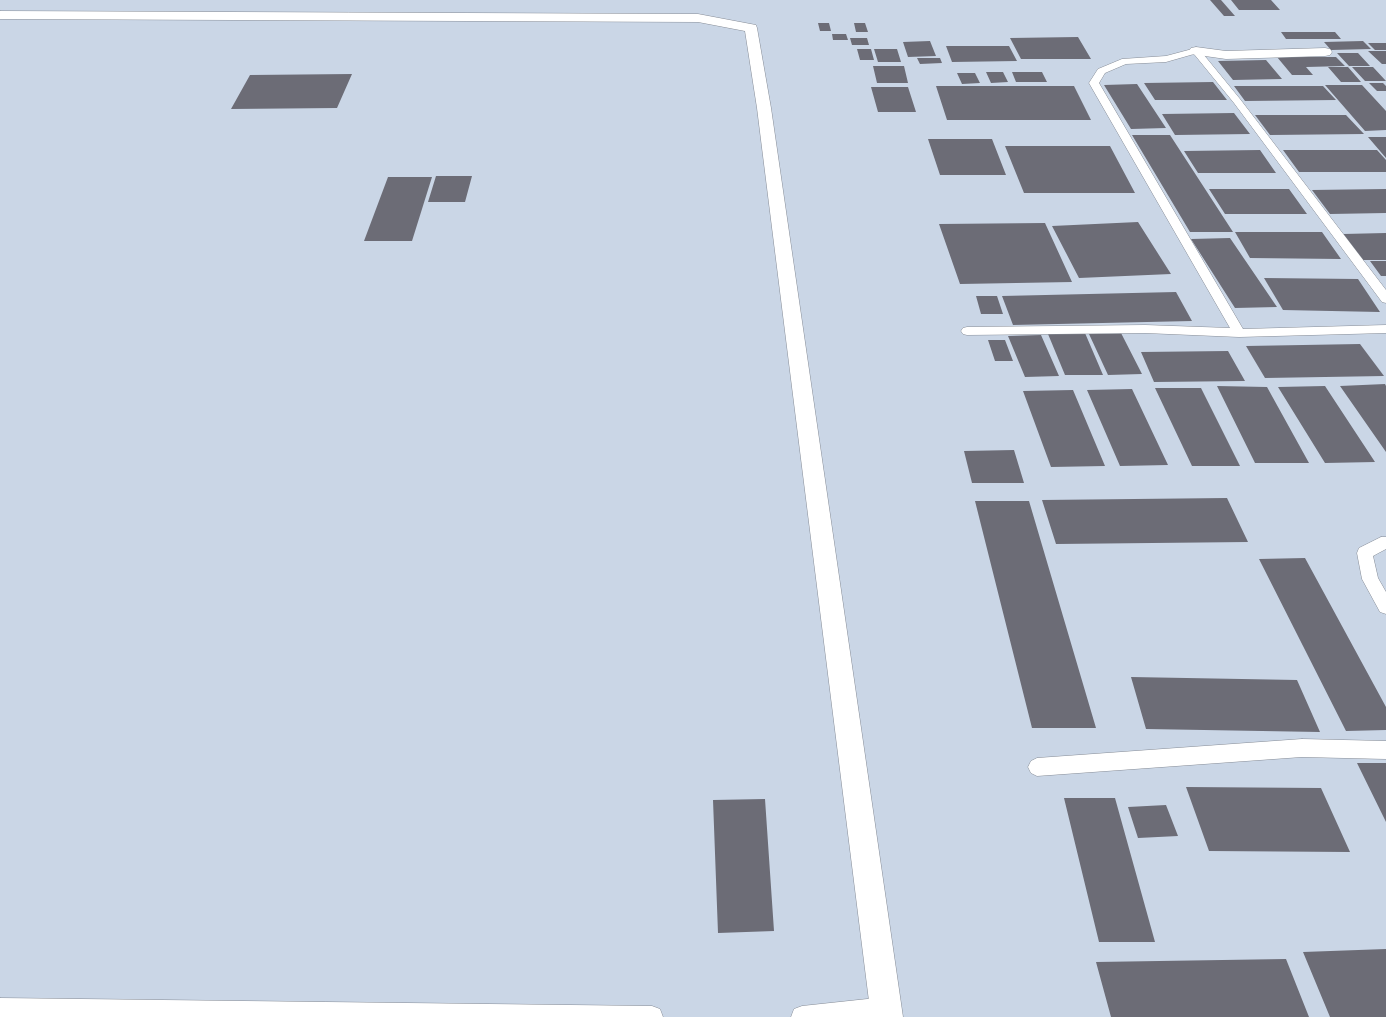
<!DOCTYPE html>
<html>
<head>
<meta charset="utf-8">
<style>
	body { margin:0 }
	canvas { display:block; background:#dae2ec }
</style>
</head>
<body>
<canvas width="1386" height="1017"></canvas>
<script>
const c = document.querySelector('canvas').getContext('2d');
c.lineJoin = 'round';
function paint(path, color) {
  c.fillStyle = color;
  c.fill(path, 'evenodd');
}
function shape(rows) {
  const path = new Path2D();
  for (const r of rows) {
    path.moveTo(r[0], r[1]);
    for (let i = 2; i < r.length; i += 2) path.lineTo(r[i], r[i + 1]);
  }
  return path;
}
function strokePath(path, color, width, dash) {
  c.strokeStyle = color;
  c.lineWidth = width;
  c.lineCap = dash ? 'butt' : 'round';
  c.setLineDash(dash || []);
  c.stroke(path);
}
const built = shape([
	[0,0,1386,0,1386,1017,0,1017]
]);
const building = shape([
	[1210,0,1221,0,1235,16,1224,16],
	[1231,0,1271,0,1280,10,1239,10],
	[818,23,829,23,831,31,820,31],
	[854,23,865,23,868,32,856,32],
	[1281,32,1335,32,1341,39,1286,39],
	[832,34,846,34,848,40,833,40],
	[1078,37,1091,59,1021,59,1010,38],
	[850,38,867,38,869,45,852,45],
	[930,41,936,56,908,57,903,42],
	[1363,41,1371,49,1331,50,1324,42],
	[1368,43,1386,43,1386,50,1375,50],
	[946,46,1009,46,1017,61,952,62],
	[857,49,871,49,874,60,860,60],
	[874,49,897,49,901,62,878,62],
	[1368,51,1386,51,1386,64,1382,64],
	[1337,53,1358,53,1370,66,1349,66],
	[1277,57,1336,57,1345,66,1306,67,1313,75,1292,75],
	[917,58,940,58,942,63,920,64],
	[1266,60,1282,79,1233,80,1218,61],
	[873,66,904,66,908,83,877,83],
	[1328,67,1348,67,1361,82,1341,82],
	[1352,67,1373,67,1386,81,1365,81],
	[986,72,1003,72,1008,82,991,83],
	[1012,72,1042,72,1047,82,1016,82],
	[957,73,975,73,980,83,962,84],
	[352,74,337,108,231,109,250,75],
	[1213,82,1227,100,1155,100,1144,83],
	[1369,83,1383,83,1386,86,1386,91,1377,91],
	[1137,84,1166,128,1131,129,1104,85],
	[1325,85,1362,85,1386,111,1386,130,1365,131],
	[936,86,1074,86,1091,120,947,120],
	[1234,86,1323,86,1336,100,1245,101],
	[871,87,908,87,916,112,878,112],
	[1234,113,1250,134,1175,135,1162,114],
	[1255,115,1346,115,1364,134,1270,135],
	[1132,135,1170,135,1233,232,1190,232],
	[1368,137,1386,137,1386,158],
	[928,139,992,139,1006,175,940,175],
	[1005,146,1110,146,1135,193,1024,193],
	[1260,150,1276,173,1198,173,1184,151],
	[1283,150,1377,150,1386,160,1386,172,1299,172],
	[436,176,472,176,465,202,428,202],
	[388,177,432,177,412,241,364,241],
	[1209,189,1289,189,1307,214,1225,214],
	[1386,189,1386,213,1330,214,1312,190],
	[1138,222,1171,274,1079,278,1052,226],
	[1045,223,1072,282,960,284,939,224],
	[1235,232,1322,232,1341,259,1250,258],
	[1386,233,1386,260,1363,260,1343,234],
	[1230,238,1277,307,1235,308,1191,239],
	[1370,261,1386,261,1386,276,1381,276],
	[1264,278,1358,279,1380,312,1283,310],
	[1176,292,1192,321,1013,325,1002,296],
	[976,296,997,296,1003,314,981,314],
	[1085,333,1103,375,1065,375,1048,334],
	[1121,333,1142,374,1108,375,1089,334],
	[1041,335,1059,376,1025,377,1008,336],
	[988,340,1005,340,1013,361,995,361],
	[1360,344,1384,376,1265,378,1246,346],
	[1228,351,1245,381,1154,382,1141,352],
	[1385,384,1386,386,1386,452,1340,386],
	[1217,386,1267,387,1309,463,1255,463],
	[1325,386,1375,462,1325,463,1278,387],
	[1155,388,1201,388,1240,466,1192,466],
	[1132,389,1168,465,1120,466,1087,390],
	[1073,390,1105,466,1051,467,1023,391],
	[1014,450,1024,483,972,483,964,451],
	[1227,498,1248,542,1056,544,1042,500],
	[975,501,1029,501,1096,728,1032,728],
	[1305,558,1386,707,1386,730,1346,731,1259,559],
	[1131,677,1297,680,1320,732,1146,729],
	[1357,763,1386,763,1386,822],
	[1186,787,1321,788,1350,852,1209,851],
	[1064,798,1115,798,1155,942,1099,942],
	[765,799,774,931,718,933,713,800],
	[1166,805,1178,836,1138,838,1128,807],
	[1386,949,1386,1017,1330,1017,1303,952],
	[1286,959,1309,1017,1111,1017,1096,962]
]);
const service = shape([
	[1196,48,1199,49,1240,99,1386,290,1386,303,1382,302,1234,103,1194,54,1166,62,1126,64,1105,73,1099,83,1243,329,1386,325,1386,333,1239,337,1145,333,967,335,963,334,961,331,963,328,967,327,1145,325,1230,328,1089,83,1098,69,1122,59,1166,56,1196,48],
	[1381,537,1386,537,1386,549,1373,556,1378,578,1386,592,1386,614,1380,612,1362,579,1357,553,1359,548,1381,537],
	[1302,739,1386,741,1386,759,1302,757,1037,776,1031,773,1028,767,1031,761,1037,758,1302,739],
	[886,997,894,1000,897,1008,894,1016,890,1017,791,1017,794,1009,802,1006,886,997],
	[0,998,652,1006,660,1009,663,1017,0,1017,0,998]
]);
const minor = shape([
	[0,11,698,14,756,25,757,28,771,108,903,1017,871,1017,757,108,745,31,698,22,0,19,0,11],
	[1196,47,1226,51,1325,48,1330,49,1332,52,1330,55,1325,56,1226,59,1191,54,1189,51,1191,48,1196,47]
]);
paint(built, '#cad6e6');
paint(building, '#6c6c76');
strokePath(service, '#878d97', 1);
strokePath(minor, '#878d97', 1);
paint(service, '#fff');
paint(minor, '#fff');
</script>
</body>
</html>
